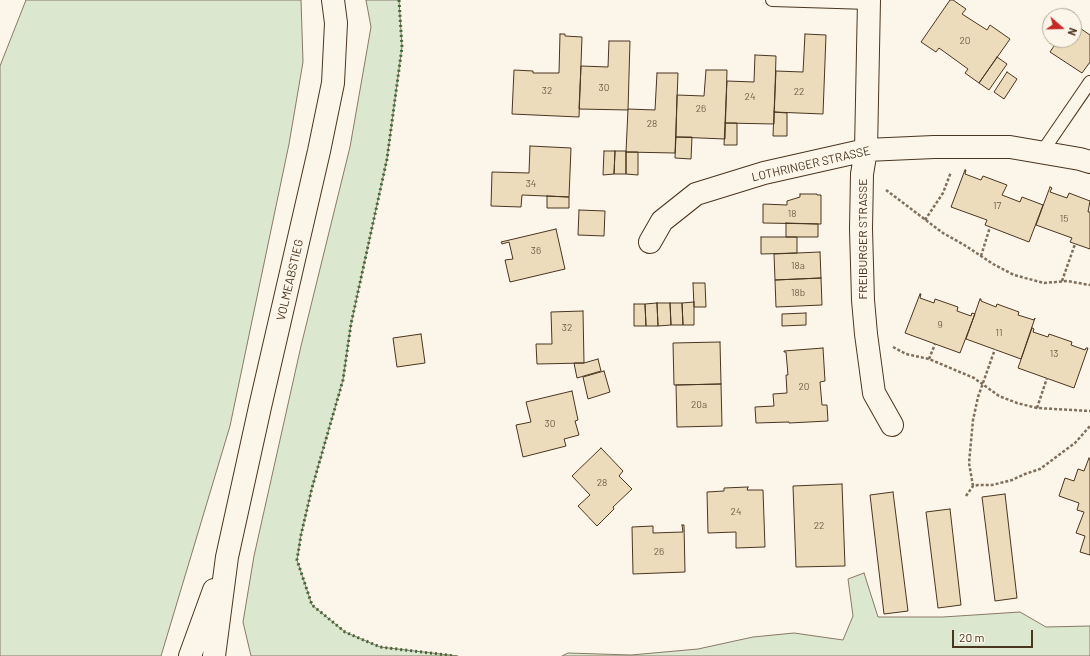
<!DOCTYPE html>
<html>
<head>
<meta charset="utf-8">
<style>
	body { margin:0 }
	#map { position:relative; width:1090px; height:656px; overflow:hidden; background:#fbf6e9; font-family:Barlow,sans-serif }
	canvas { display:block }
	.north { position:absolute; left:1042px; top:8px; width:40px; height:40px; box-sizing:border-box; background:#fbf6e9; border:1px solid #b4a999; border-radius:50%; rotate:110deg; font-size:11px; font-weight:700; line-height:16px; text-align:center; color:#4a3520 }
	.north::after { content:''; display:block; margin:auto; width:14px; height:18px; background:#c62828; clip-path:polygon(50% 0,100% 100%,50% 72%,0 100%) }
	.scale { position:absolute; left:952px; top:630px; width:81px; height:18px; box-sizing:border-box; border:2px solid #4a3520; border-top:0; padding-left:5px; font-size:12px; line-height:14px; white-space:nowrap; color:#4a3520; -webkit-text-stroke:3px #fbf6e9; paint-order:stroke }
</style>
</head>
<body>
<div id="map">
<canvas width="1090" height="656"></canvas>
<div class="north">N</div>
<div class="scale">20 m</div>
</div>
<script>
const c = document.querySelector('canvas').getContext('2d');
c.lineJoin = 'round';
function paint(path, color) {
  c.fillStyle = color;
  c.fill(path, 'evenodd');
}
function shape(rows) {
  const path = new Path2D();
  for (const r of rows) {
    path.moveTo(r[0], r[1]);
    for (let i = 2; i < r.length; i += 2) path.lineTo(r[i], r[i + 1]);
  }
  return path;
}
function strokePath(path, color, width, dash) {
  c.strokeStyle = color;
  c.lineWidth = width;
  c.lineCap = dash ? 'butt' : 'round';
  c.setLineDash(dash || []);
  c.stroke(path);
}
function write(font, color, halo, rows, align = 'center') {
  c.font = font + ' Barlow,sans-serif';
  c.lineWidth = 3;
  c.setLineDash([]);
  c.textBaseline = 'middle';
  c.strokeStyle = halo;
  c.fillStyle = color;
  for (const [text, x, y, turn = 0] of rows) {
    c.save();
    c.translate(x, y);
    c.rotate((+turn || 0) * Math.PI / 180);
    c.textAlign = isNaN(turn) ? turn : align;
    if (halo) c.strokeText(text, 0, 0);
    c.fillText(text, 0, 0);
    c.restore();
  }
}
const green = shape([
	[26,0,301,0,303,62,289,144,230,426,161,656,0,656,0,66,26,0],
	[366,0,399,0,402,47,387,159,351,324,343,380,312,488,301,535,297,560,312,605,345,632,380,647,458,656,251,656,243,622,254,556,301,346,350,147,371,27,366,0],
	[864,573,878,617,943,617,1020,612,1046,627,1090,626,1090,656,562,656,568,653,631,655,698,649,753,637,794,633,843,640,853,616,848,579,864,573]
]);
const building = shape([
	[950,0,953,0,966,9,962,14,987,30,990,25,1010,39,979,83,965,73,968,69,939,48,936,52,921,42,950,0],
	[1074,24,1090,35,1090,62,1082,73,1050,52,1058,40,1074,40,1074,24],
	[560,34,565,34,565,36,582,37,579,117,512,114,514,70,533,71,533,73,559,73,560,34],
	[805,34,826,35,823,114,774,112,776,71,803,72,805,34],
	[609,41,630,41,628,110,579,109,581,66,608,67,609,41],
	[755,55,776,56,774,124,725,123,727,81,754,82,755,55],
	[997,57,1007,64,989,90,979,83,997,57],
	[706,70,727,70,725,139,676,137,677,95,704,96,706,70],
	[1007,72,1017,79,1004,99,994,92,1007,72],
	[657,73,678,73,675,153,626,152,628,109,655,110,657,73],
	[774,112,787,113,787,136,773,136,774,112],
	[725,123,737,123,737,145,724,145,725,123],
	[676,137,692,137,691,159,675,158,676,137],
	[530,146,571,148,569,197,522,195,521,207,491,206,492,172,529,173,530,146],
	[604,151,615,151,614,174,603,175,604,151],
	[615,151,626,151,626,174,614,174,615,151],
	[626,152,638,152,638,175,626,174,626,152],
	[965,170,966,170,965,174,981,180,983,176,1007,185,1002,195,1020,202,1022,197,1043,205,1029,242,985,225,987,220,951,207,965,170],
	[1050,187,1052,188,1050,192,1067,198,1069,193,1090,201,1088,212,1090,212,1090,249,1070,242,1072,238,1036,225,1050,187],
	[800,194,817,194,817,195,821,195,821,224,763,223,763,204,787,205,787,201,800,197,800,194],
	[547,196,569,197,569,208,547,208,547,196],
	[579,210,605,211,604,236,578,235,579,210],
	[786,223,818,224,818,237,786,237,786,223],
	[556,229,565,269,510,282,505,260,513,259,509,242,502,244,501,242,556,229],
	[761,237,797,237,797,253,761,254,761,237],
	[820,252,821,278,775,280,774,254,820,252],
	[821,278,822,305,776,307,775,280,821,278],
	[693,283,705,283,706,307,694,307,693,283],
	[920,294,921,294,920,298,934,303,935,299,958,307,957,311,971,316,972,313,975,314,960,353,905,333,920,294],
	[980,299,981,299,981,301,996,307,997,304,1019,312,1018,315,1034,320,1035,318,1021,359,966,339,980,299],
	[694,302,694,325,683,325,682,303,694,302],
	[657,303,670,303,671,325,658,326,657,303],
	[657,303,658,326,646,326,645,304,657,303],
	[670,303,682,303,683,325,671,325,670,303],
	[634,304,645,304,646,326,634,326,634,304],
	[583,311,584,363,537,364,536,344,552,344,551,312,583,311],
	[806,313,806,325,782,326,782,314,806,313],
	[1032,328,1034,329,1033,332,1048,337,1049,334,1072,342,1071,345,1085,350,1086,348,1088,348,1074,388,1018,368,1032,328],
	[421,334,425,363,397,367,393,338,421,334],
	[720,342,721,384,674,385,673,343,720,342],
	[823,348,825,381,820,382,822,405,827,405,828,421,789,423,789,422,756,423,755,407,774,406,773,394,787,393,786,375,788,375,786,352,784,352,784,351,823,348],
	[598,359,601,371,577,378,574,363,584,363,598,359],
	[604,371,610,392,588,399,583,377,604,371],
	[721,384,722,426,677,427,676,385,721,384],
	[572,391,578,420,575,421,579,435,564,439,566,446,523,457,516,425,531,422,526,402,572,391],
	[601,448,623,471,619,476,632,489,613,507,614,509,597,526,578,506,590,495,572,476,601,448],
	[1089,458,1090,459,1090,555,1080,552,1085,536,1076,533,1084,512,1077,510,1079,503,1059,496,1065,478,1074,481,1078,469,1084,471,1089,458],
	[842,484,845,566,796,567,793,486,842,484],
	[748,487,747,490,763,490,765,547,736,548,736,532,708,533,707,492,724,491,724,488,748,487],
	[893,492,908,611,884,614,870,495,893,492],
	[1005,494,1017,598,995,601,982,497,1005,494],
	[950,509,961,605,938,608,926,512,950,509],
	[682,525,684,525,685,572,633,574,632,527,653,526,653,533,683,532,682,525]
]);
const path = shape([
	[886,190,943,233,966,246,993,264,1014,275,1044,283,1067,281,1090,285],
	[925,220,943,193,951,172],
	[981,256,990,227],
	[1062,281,1075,244],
	[893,347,906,354,929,359,974,378,999,396,1017,403,1037,408,1090,411],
	[929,359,935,344],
	[1037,408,1047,378],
	[973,486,969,463,973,420,978,397,995,349],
	[966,496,973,486,978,485,992,485,1012,480,1025,474,1040,469,1075,443,1090,426]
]);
const lane = shape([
	[772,0,869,3],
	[1042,152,1090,82]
]);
const street = shape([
	[869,0,866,150,862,174,861,229,863,300,866,334,874,393,892,425],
	[650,242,662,221,696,194,764,173,866,150,934,147,1010,147,1080,159,1090,162]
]);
const primary = shape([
	[190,656,214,590],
	[214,656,227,557,260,407,319,151,333,83,336,23,333,0]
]);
const hedge = shape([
	[399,0,402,47,387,159,351,324,343,380,312,488,301,535,297,560,312,605,345,632,380,647,455,656]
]);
const numberNames = [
	["20",965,41],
	["30",604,88],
	["32",547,91],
	["22",799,92],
	["24",750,97],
	["26",701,109],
	["28",652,124],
	["34",531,184],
	["17",997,206],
	["18",792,214],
	["15",1064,219],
	["36",536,251],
	["18a",798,266],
	["18b",798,293],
	["9",940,325],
	["32",567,328],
	["11",999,333],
	["13",1054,354],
	["20",804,387],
	["20a",699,405],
	["30",550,424],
	["28",602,483],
	["24",736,512],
	["22",819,526],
	["26",659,552]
];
const streetNames = [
	["LOTHRINGER STRASSE",811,164,-13],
	["FREIBURGER STRASSE",863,239,-90],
	["VOLMEABSTIEG",290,280,-77]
];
paint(green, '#dce7d0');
strokePath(green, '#887966', 1);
paint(building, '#ecdcbc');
strokePath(building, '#4a3520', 1);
strokePath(lane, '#4a3520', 14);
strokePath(street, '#4a3520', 24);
strokePath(primary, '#4a3520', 24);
strokePath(path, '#7f6f5c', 2.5, [3, 2]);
strokePath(lane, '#fbf6e9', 12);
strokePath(street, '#fbf6e9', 22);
strokePath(primary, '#fbf6e9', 22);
strokePath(hedge, '#436837', 3, [2, 3]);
write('10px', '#725f47', null, numberNames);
write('12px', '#4a3520', '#fbf6e9', streetNames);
</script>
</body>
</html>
